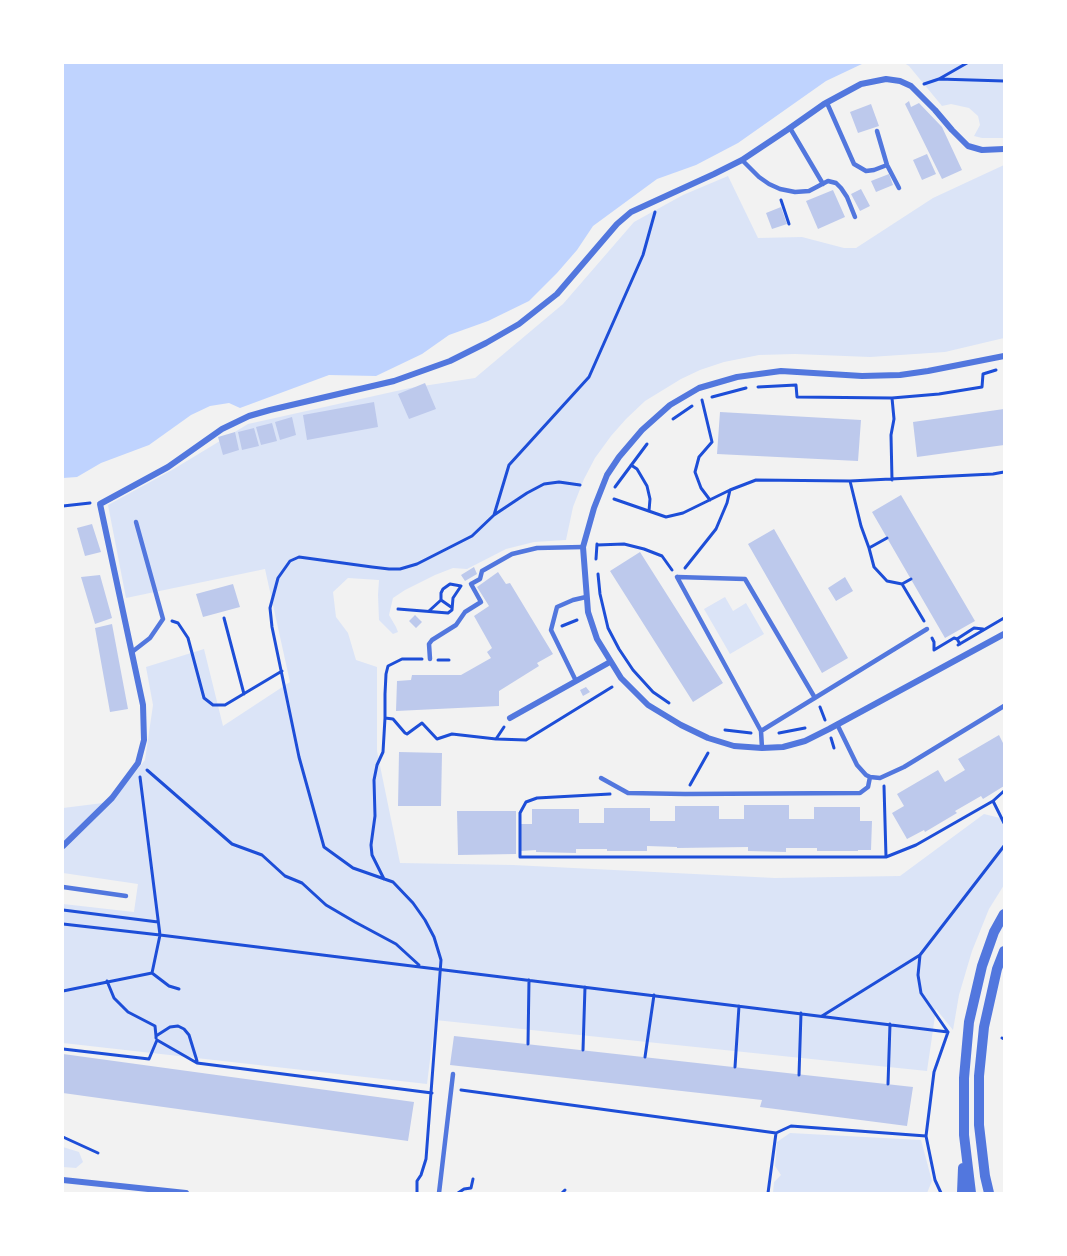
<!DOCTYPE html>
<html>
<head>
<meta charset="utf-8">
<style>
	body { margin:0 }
	#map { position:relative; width:1067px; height:1256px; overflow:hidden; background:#f2f2f2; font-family:Mulish,sans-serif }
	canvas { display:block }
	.frame { position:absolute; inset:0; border:64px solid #fff; pointer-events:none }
</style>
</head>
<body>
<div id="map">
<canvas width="1067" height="1256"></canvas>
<div class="frame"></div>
</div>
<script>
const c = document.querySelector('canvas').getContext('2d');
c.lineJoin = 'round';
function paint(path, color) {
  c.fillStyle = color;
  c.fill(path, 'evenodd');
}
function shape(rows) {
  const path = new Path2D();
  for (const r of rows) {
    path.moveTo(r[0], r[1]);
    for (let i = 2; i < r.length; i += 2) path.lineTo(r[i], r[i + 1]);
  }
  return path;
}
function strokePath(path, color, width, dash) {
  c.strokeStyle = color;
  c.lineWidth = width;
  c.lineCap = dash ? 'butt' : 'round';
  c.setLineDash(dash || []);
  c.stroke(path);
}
const green = shape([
	[904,63,1004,63,1004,138,982,138,974,136,980,125,978,116,969,108,951,104,942,106,909,66],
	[1004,165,1004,338,945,352,870,357,795,354,759,355,724,362,700,370,681,379,645,401,626,419,611,436,595,458,584,479,573,507,566,540,534,542,506,549,467,569,453,568,435,575,405,590,393,598,389,615,396,627,398,632,393,634,379,620,378,595,379,580,348,578,333,592,336,617,348,633,356,660,377,667,377,751,400,863,513,865,775,878,900,876,984,814,1004,819,1004,885,989,909,972,951,959,995,953,1030,936,1009,927,1071,435,1020,427,1084,63,1043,63,904,134,912,138,884,63,873,63,808,111,802,145,760,153,705,146,667,204,649,223,726,290,682,265,569,126,598,108,505,172,470,248,424,410,388,475,378,563,304,634,222,683,195,728,176,758,238,802,237,844,248,856,248,933,198],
	[725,597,733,611,746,603,764,634,730,654,704,609],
	[790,1133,921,1140,932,1181,927,1193,773,1193,774,1182,781,1175,775,1166,777,1142],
	[63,1147,79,1152,83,1162,76,1168,63,1167]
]);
const water = shape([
	[63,63,864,63,826,81,738,143,696,165,657,179,593,226,577,250,557,273,529,301,488,321,449,335,422,354,376,376,329,375,240,408,229,403,210,406,191,415,149,445,101,463,77,477,63,478]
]);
const building = shape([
	[909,101,911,107,919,103,942,127,962,170,942,179,905,104],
	[871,104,879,126,858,133,850,112],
	[927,154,936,174,922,180,913,160],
	[889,174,893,185,876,192,871,181],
	[861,189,870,206,860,211,851,194],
	[833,190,845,217,818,229,806,201],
	[781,207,787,224,772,229,766,213],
	[425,383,436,409,409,419,398,394],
	[374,402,378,427,307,440,303,415],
	[1004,409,1004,445,917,457,913,422],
	[720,412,861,420,858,461,717,454],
	[292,417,296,435,280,440,275,422],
	[272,423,277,441,261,445,256,427],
	[254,428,259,446,242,450,238,432],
	[235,432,239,450,223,455,218,437],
	[901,495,975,621,945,638,872,512],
	[92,524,101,552,85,556,77,528],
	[774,529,848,658,822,673,748,544],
	[640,552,723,683,693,702,610,571],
	[474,567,477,574,465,581,461,575],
	[498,572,506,584,510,583,553,654,537,663,539,666,499,691,499,706,396,711,397,681,411,680,412,675,461,675,491,658,487,652,492,648,474,616,489,606,477,587],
	[100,575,112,618,95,624,81,577],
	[845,577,853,591,836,601,828,588],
	[233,584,240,607,203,617,196,594],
	[415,615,422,622,416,628,409,621],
	[112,624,128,709,110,712,95,628],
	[586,687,590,692,583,696,580,690],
	[999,735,1004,745,1004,786,983,799,981,796,955,811,957,813,925,832,924,830,907,839,892,813,904,806,897,794,938,770,945,782,965,770,958,759],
	[399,752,442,753,441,806,398,806],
	[744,805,789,805,789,819,814,819,814,807,860,807,860,821,872,821,871,850,858,850,858,851,817,851,817,848,786,848,786,852,748,851,748,847,677,848,677,847,647,846,647,851,607,851,607,849,576,849,576,853,536,852,536,850,521,851,521,824,532,824,532,809,579,809,579,823,604,823,604,808,650,808,650,821,675,821,675,806,719,806,719,819,744,819],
	[457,811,516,811,516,854,458,855],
	[454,1036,913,1087,907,1126,760,1107,762,1100,450,1065],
	[63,1054,414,1102,408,1141,63,1093]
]);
const path = shape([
	[939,79,1004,81],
	[924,84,939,79,967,63],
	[781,200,789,224],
	[758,387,796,385,797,397,892,398,939,394,982,387,983,374,996,370],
	[712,397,746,388],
	[702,400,712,442,699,457,695,472,701,488,710,500],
	[673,419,692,406],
	[631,465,637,469,647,486,650,499,649,511],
	[892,480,891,435,894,419,892,398],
	[850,481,861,526,869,548,874,567,887,581,902,584,924,621],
	[615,487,647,444],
	[614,499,666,517,683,513,730,490,756,480,850,481,993,474,1004,472],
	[63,506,90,503],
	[494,515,509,465,589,377,643,255,655,212],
	[597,545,624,544,644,549,662,556,672,570],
	[869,548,887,538],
	[596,559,597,544],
	[685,568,716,529,727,503,730,490],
	[598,574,600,594,608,628,619,649,633,670,653,692,669,703],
	[902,584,911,579],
	[451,607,441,600,441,593,443,589,450,584,461,586],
	[398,609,448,613,452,610],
	[452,610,453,598,461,586],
	[429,611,441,600],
	[224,618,244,694],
	[172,621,178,623,188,638,204,698,213,705,225,705,282,671],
	[562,626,577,620],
	[932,638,934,642,934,650,954,638,957,639,960,644],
	[957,639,974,628,983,629],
	[958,645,1004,618],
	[438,660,449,660],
	[820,707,825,720],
	[385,718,385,694,386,674,388,666,402,659,422,659],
	[725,730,751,733],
	[779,733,805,728],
	[831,738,834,748],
	[497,739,526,740,612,687],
	[147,770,232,844,262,855,285,876,302,883,326,905,355,922,396,944,419,965],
	[690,785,708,753],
	[884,786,886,857],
	[610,794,537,798,526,802,520,813,520,857,886,857,916,845,993,801,1004,791],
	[993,801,1004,823],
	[384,879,372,855,371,845,375,816,374,780,377,765,383,752,385,718,393,719,405,733,407,734,422,723,437,739,452,734,496,739,504,727],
	[63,910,158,922],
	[63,924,160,935,948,1032],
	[152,973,169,986,179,989],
	[107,981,114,998,128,1012,155,1026,156,1036],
	[63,991,152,973,160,935,140,777],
	[822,1016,920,955],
	[948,1032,921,993,918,975,920,955,1004,846],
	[156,1038,156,1036,170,1027,178,1026,184,1029,189,1035,197,1061],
	[1002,1038,1004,1039],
	[528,1044,529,980],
	[63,1049,149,1059,157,1040,197,1063,432,1093],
	[583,1050,585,987],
	[645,1057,654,995],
	[735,1067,739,1006],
	[799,1075,801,1013],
	[888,1084,890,1024],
	[461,1090,776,1133,791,1126,926,1136,934,1072,948,1032],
	[926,1136,935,1180,941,1193],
	[63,1137,98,1153],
	[417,1193,417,1181,421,1175,426,1159,441,960,434,937,425,920,413,903,393,882,353,868,324,847,299,757,272,627,270,608,278,578,290,561,299,557,372,567,389,569,400,569,417,564,472,536,494,515,527,493,544,484,559,482,580,485],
	[458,1193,464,1189,471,1188,473,1179],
	[562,1193,565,1190],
	[768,1193,776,1133]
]);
const service = shape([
	[827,103,854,164,866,171,874,170,887,165],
	[790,128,823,184],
	[877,131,887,165,899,188],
	[742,160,759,177,769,184,780,189,795,192,809,191,828,181,836,183,841,188,847,197,855,217],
	[677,577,745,579,815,698],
	[677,577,761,731,762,748],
	[132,652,150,638,163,619,136,522],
	[430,659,429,644,432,640,456,625,465,612,481,602,471,584,480,579,482,571,512,554,537,548,583,547],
	[576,681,551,630,557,607,573,600,586,597],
	[837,724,857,765,866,775,870,777,880,778,904,767,1004,706],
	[761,731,927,629],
	[601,778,628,793,685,794,860,793,868,787,870,777],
	[63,887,126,896],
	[439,1193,453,1074]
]);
const minor = shape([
	[1004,356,928,371,900,375,862,376,781,371,737,377,699,388,670,405,642,430,619,457,607,475,594,508,583,547,588,612,597,639,621,678,648,705,681,725,708,738,734,746,762,748,783,747,805,741,829,729,1004,634],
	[510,718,610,662],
	[63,846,112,798,138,763,144,740,143,705,100,504,168,467,222,429,249,416,270,410,394,381,450,361,486,343,519,324,557,294,617,224,631,212,714,174,742,160,787,130,824,104,861,84,886,79,900,81,911,86,935,110,952,130,968,146,982,150,1004,149],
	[63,1180,186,1193]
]);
const tertiary = shape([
	[962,1193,963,1168],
	[971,1193,964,1135,964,1078,969,1022,982,966,994,932,1004,914],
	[989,1193,985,1176,979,1125,979,1076,984,1027,997,969,1004,951]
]);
paint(green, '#dbe4f7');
paint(water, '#bfd3fe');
paint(building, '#bdc9ec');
strokePath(path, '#1d4ed8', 3);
strokePath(service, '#5277de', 4.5);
strokePath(minor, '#5277de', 6);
strokePath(tertiary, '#5277de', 10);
</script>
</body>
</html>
